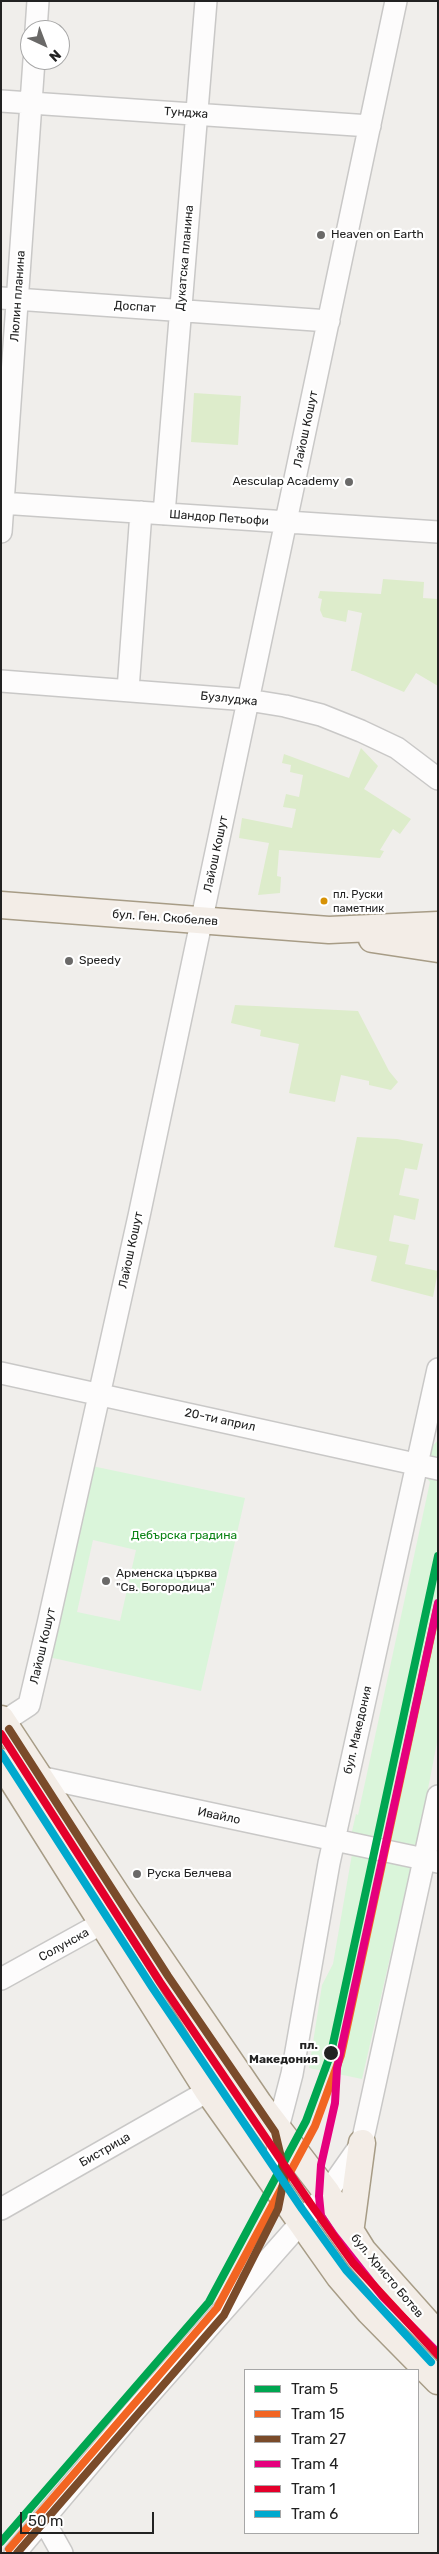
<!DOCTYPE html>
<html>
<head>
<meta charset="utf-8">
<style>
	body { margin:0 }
	#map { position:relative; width:439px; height:2554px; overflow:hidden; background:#f0eeeb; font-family:Rubik,sans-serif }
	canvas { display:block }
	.frame { position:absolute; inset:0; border:2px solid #222; pointer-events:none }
	.legend { position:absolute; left:244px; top:2369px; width:175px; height:165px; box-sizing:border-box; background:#fff; border:1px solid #a7a7a7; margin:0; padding:6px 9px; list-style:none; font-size:15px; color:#222 }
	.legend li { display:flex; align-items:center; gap:10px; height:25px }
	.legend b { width:25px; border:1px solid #a7a7a7 }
	.north { position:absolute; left:20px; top:20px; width:50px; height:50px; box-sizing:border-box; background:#fff; border:1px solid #a7a7a7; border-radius:50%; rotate:137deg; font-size:14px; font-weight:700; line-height:20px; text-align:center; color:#222 }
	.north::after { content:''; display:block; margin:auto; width:18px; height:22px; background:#6a6968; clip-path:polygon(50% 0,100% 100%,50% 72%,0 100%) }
	.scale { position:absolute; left:20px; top:2512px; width:134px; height:22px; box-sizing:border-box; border:2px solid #222; border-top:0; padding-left:6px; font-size:15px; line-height:18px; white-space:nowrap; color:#222; -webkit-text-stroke:4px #fff; paint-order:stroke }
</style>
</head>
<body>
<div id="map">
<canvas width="439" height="2554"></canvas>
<div class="frame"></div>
<ul class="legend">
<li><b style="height:6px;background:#00a651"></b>Tram 5</li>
<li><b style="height:6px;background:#f26522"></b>Tram 15</li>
<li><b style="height:6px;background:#7a4b2a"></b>Tram 27</li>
<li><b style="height:6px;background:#e5007d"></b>Tram 4</li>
<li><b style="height:6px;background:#e4002b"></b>Tram 1</li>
<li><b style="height:6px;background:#00a9ce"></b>Tram 6</li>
</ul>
<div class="north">N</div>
<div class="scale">50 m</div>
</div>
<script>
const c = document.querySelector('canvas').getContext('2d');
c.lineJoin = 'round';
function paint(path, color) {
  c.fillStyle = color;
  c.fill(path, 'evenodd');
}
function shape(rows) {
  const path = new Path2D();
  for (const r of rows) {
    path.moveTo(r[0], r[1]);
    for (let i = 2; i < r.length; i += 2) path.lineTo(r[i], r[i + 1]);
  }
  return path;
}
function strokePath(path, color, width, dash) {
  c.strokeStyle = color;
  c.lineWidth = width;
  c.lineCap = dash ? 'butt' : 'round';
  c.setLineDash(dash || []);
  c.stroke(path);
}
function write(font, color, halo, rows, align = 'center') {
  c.font = font + ' Rubik,sans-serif';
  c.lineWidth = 4.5;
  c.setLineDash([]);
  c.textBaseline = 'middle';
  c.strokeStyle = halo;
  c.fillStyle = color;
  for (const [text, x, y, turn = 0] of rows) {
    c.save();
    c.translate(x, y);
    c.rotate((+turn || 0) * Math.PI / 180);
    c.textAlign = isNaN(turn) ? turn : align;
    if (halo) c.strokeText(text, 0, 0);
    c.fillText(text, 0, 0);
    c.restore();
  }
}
const grass = shape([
	[194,393,241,396,238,445,191,442],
	[383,579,424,582,423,598,438,599,438,686,416,673,404,692,354,671,351,671,362,613,348,610,346,622,323,617,320,610,322,599,318,598,320,591,381,594],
	[361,748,378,766,364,789,411,819,400,834,393,829,380,850,384,851,380,858,279,850,277,876,281,877,280,893,258,895,269,843,239,838,242,818,292,828,296,809,283,807,286,794,299,797,303,775,290,772,291,765,282,763,284,754,349,778],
	[235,1005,358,1011,389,1071,398,1082,391,1090,369,1085,369,1081,341,1075,335,1102,289,1093,299,1044,260,1036,261,1030,231,1023],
	[357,1137,397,1139,423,1144,417,1170,405,1168,399,1195,419,1199,415,1220,394,1215,389,1241,409,1245,405,1264,438,1271,433,1297,371,1281,377,1256,334,1247]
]);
const park = shape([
	[438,1440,438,1737,424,1810,362,2079,309,2068,322,1985,333,1964,352,1854,349,1844,356,1814,358,1815,430,1482,423,1474,428,1451],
	[87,1465,245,1498,201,1691,44,1656],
	[93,1540,136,1550,120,1621,77,1612]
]);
const minor = shape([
	[36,30,38,1],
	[1,101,370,126],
	[1,298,329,321],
	[1,503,438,532],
	[164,514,206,1],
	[1,532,34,60],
	[1,681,248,700,285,706,321,715,361,731,397,748,438,779],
	[128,690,141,512],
	[1,1373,438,1469],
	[3,1722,29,1705,48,1624,139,1216,396,1],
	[30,1775,438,1862],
	[1,1979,115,1916],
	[277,2188,278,2128,292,2074,329,1863,438,1369],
	[1,2209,208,2091],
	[43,2519,62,2553],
	[15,2553,132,2414,327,2193,362,2143,438,1796]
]);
const major = shape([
	[1,905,329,930,438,925],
	[372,939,438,949],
	[1,1719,126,1909,259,2104,327,2193,363,2251,438,2335],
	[1,1762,208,2091,267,2174,339,2276,369,2311,438,2381],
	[350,2233,362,2143]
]);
const tram1 = shape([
	[1,2542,209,2302,306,2121,331,2053,438,1556]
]);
const tram2 = shape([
	[9,2549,217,2308,315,2126,341,2055,438,1604]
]);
const tram3 = shape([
	[9,1729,168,1976,275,2132,285,2174,278,2209,224,2315,17,2553]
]);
const tram4 = shape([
	[438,1603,337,2068,335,2103,321,2165,319,2196,321,2216,334,2235,383,2297,438,2353]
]);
const tram5 = shape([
	[1,1734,160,1982,310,2203,353,2263,438,2355]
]);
const tram6 = shape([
	[1,1753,152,1987,302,2209,346,2270,431,2362]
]);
const markers = [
	[321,235,5,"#6a6968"],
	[349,482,5,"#6a6968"],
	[324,901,4.5,"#d79205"],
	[69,961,5,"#6a6968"],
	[106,1581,5,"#6a6968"],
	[137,1874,5,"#6a6968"],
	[331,2053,8,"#222"]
];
const busNames = [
	["пл. Руски",333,895],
	["паметник",333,909]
];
const streetNames = [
	["Тунджа",186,113,4],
	["Дукатска планина",185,258,-85],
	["Люлин планина",18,296,-86],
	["Доспат",135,307,4],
	["Лайош Кошут",306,429,-78],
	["Шандор Петьофи",219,518,4],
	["Бузлуджа",229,699,6],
	["Лайош Кошут",216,854,-78],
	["бул. Ген. Скобелев",165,918,4],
	["Лайош Кошут",131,1250,-78],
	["20-ти април",220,1420,12],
	["Лайош Кошут",43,1646,-77],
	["бул. Македония",358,1730,-77],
	["Ивайло",219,1816,12],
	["Солунска",64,1945,-29],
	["Бистрица",105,2150,-30],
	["бул. Христо Ботев",387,2276,50]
];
const poiNames = [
	["Heaven on Earth",331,235],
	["Aesculap Academy",339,482,"right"],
	["Speedy",79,961],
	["Арменска църква",116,1574],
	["\"Св. Богородица\"",116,1588],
	["Руска Белчева",147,1874]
];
const parkNames = [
	["Дебърска градина",184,1536]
];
const stopNames = [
	["пл.",318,2046],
	["Македония",318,2060]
];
paint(grass, '#ddeccb');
paint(park, '#daf5da');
strokePath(minor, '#c9c8c7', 24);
strokePath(major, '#a79c86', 29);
strokePath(minor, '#fdfcfc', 21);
strokePath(major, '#f3ede7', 26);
strokePath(tram1, '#00a651', 8);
strokePath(tram2, '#f26522', 8);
strokePath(tram3, '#7a4b2a', 8);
strokePath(tram4, '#e5007d', 8);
strokePath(tram5, '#e4002b', 8);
strokePath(tram6, '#00a9ce', 8);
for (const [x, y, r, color] of markers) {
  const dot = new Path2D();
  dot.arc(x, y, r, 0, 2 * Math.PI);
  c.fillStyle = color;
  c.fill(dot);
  strokePath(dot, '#fff', 2);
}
write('11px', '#222', '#fff', busNames, 'left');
write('12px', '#222', '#fff', streetNames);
write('12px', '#222', '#fff', poiNames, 'left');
write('12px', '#0c8416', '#fff', parkNames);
write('bold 12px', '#222', '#fff', stopNames, 'right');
</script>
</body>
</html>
